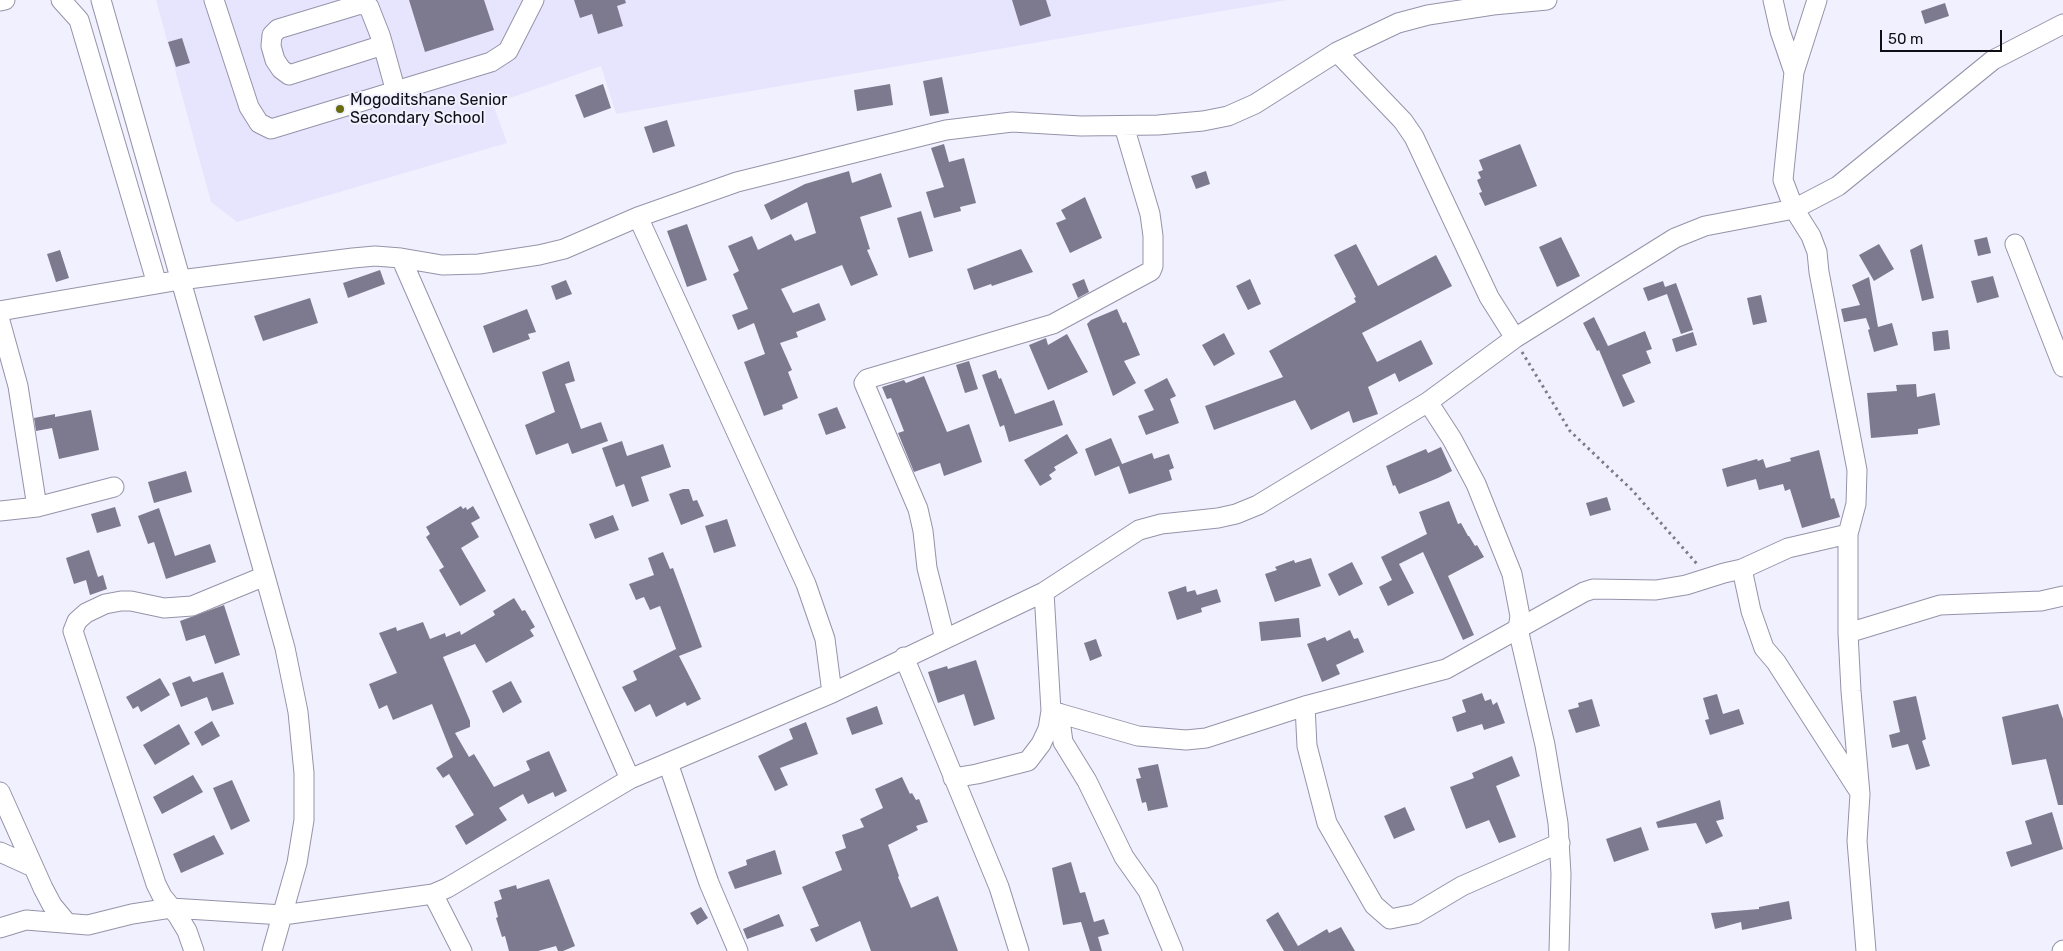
<!DOCTYPE html>
<html>
<head>
<meta charset="utf-8">
<style>
	body { margin:0 }
	#map { position:relative; width:2063px; height:951px; overflow:hidden; background:#f1f0fe; font-family:Rubik,sans-serif }
	canvas { display:block }
	.scale { position:absolute; left:1880px; top:30px; width:122px; height:22px; box-sizing:border-box; border:2px solid #0f0e16; border-top:0; padding-left:6px; font-size:15px; line-height:18px; white-space:nowrap; color:#0f0e16; -webkit-text-stroke:4px #f1f0fe; paint-order:stroke }
</style>
</head>
<body>
<div id="map">
<canvas width="2063" height="951"></canvas>
<div class="scale">50 m</div>
</div>
<script>
const c = document.querySelector('canvas').getContext('2d');
c.lineJoin = 'round';
function paint(path, color) {
  c.fillStyle = color;
  c.fill(path, 'evenodd');
}
function shape(rows) {
  const path = new Path2D();
  for (const r of rows) {
    path.moveTo(r[0], r[1]);
    for (let i = 2; i < r.length; i += 2) path.lineTo(r[i], r[i + 1]);
  }
  return path;
}
function strokePath(path, color, width, dash) {
  c.strokeStyle = color;
  c.lineWidth = width;
  c.lineCap = dash ? 'butt' : 'round';
  c.setLineDash(dash || []);
  c.stroke(path);
}
function write(font, color, halo, rows, align = 'center') {
  c.font = font + ' Rubik,sans-serif';
  c.lineWidth = 4;
  c.setLineDash([]);
  c.textBaseline = 'middle';
  c.strokeStyle = halo;
  c.fillStyle = color;
  for (const [text, x, y, turn = 0] of rows) {
    c.save();
    c.translate(x, y);
    c.rotate((+turn || 0) * Math.PI / 180);
    c.textAlign = isNaN(turn) ? turn : align;
    if (halo) c.strokeText(text, 0, 0);
    c.fillText(text, 0, 0);
    c.restore();
  }
}
const built = shape([
	[156,0,1287,0,616,114,601,66,493,104,507,143,237,222,211,202]
]);
const building = shape([
	[409,0,484,0,494,30,425,52],
	[574,0,625,0,626,3,617,6,623,26,598,34,592,14,580,18],
	[1012,0,1046,0,1051,16,1020,26],
	[1945,3,1949,16,1925,24,1921,11],
	[182,38,190,63,176,67,168,42],
	[942,77,949,113,930,116,923,81],
	[603,84,611,108,584,118,575,95],
	[890,84,893,105,857,111,854,90],
	[667,120,675,146,653,153,644,127],
	[944,144,949,162,964,158,976,203,960,207,961,211,934,218,926,192,944,187,931,148],
	[1520,144,1537,186,1485,206,1479,193,1482,192,1477,180,1481,178,1478,172,1483,170,1479,160],
	[849,171,852,183,881,173,892,207,860,217,870,249,867,250,878,275,851,286,842,265,781,289,793,313,819,303,826,320,796,332,798,337,780,343,792,370,788,372,798,398,782,405,783,409,764,416,744,362,765,354,754,323,738,330,732,315,748,309,733,274,739,271,728,246,752,236,758,250,791,234,795,241,816,233,807,202,771,220,764,205,805,184],
	[1206,171,1210,184,1196,189,1191,176],
	[1085,197,1102,238,1070,253,1056,223,1066,219,1061,210],
	[921,211,933,251,909,258,897,218],
	[687,224,707,280,687,287,667,231],
	[1561,237,1580,276,1557,287,1539,247],
	[1987,237,1991,253,1978,256,1974,240],
	[1356,244,1378,286,1436,255,1452,286,1362,333,1377,362,1421,340,1433,364,1399,382,1395,373,1368,387,1378,414,1353,423,1349,411,1311,430,1295,400,1214,430,1205,406,1283,377,1269,351,1356,302,1354,298,1356,297,1334,255],
	[1879,244,1894,269,1874,281,1859,255],
	[1922,244,1934,298,1922,301,1910,250],
	[1021,249,1033,272,992,286,991,284,974,290,967,269],
	[60,250,69,278,56,282,47,254],
	[380,270,385,284,348,298,343,283],
	[1993,276,1999,297,1977,303,1971,281],
	[1869,277,1878,327,1892,323,1898,345,1874,352,1868,330,1870,329,1866,318,1844,322,1841,309,1860,305,1852,285],
	[1084,279,1089,292,1078,298,1072,284],
	[1250,279,1261,304,1248,310,1236,286],
	[566,280,572,294,556,300,551,286],
	[1663,281,1665,287,1676,283,1693,330,1681,334,1667,294,1648,301,1643,288],
	[1761,295,1767,322,1753,325,1747,298],
	[310,298,318,323,263,341,254,316],
	[527,309,536,332,528,334,530,339,493,353,483,326],
	[1117,309,1123,323,1126,322,1140,355,1124,361,1136,383,1113,396,1087,324,1091,320],
	[1594,317,1608,346,1645,331,1652,349,1646,351,1651,363,1622,375,1635,402,1623,407,1599,350,1597,351,1583,323],
	[1948,330,1950,349,1934,351,1932,332],
	[1693,332,1697,345,1676,352,1672,339],
	[1224,333,1235,354,1214,366,1202,345],
	[1067,334,1088,372,1048,390,1029,345,1046,338,1048,345],
	[569,361,575,381,565,384,581,429,601,422,608,441,572,454,568,443,536,455,525,425,555,412,542,372],
	[969,361,978,389,965,393,956,365],
	[996,370,999,379,1001,378,1015,414,1054,400,1063,425,1009,442,1004,425,1000,427,982,375],
	[924,376,947,432,969,424,982,462,944,476,940,463,914,472,898,433,904,431,891,398,887,399,882,387,904,380,906,383],
	[1167,378,1176,396,1170,399,1179,423,1146,435,1138,416,1154,410,1144,390],
	[1916,384,1917,397,1935,393,1940,425,1918,429,1918,434,1871,438,1867,393,1897,391,1896,385],
	[837,407,846,428,826,435,818,414],
	[91,410,99,450,59,459,52,428,36,431,34,418,55,414,55,417],
	[1067,434,1078,453,1054,467,1056,470,1049,475,1052,479,1040,486,1024,460],
	[1111,438,1122,464,1152,453,1154,459,1169,454,1174,468,1169,470,1172,480,1129,494,1119,466,1095,476,1085,449],
	[622,441,627,456,663,444,671,467,641,477,649,501,632,507,624,484,616,487,602,448],
	[1441,447,1452,471,1438,478,1399,494,1395,485,1393,486,1386,466,1426,449,1428,453],
	[1819,450,1831,499,1834,498,1840,517,1802,528,1790,489,1785,491,1783,484,1759,490,1756,479,1727,487,1722,469,1757,459,1758,461,1763,459,1766,468,1791,461,1790,458],
	[186,471,192,492,154,503,148,482],
	[683,489,689,489,693,501,697,500,704,516,681,525,669,494],
	[1607,497,1611,510,1590,516,1586,503],
	[1449,501,1458,524,1461,523,1468,536,1469,536,1475,546,1477,545,1484,557,1448,576,1474,635,1463,640,1423,552,1399,564,1414,593,1388,606,1379,587,1392,580,1381,557,1427,534,1419,512],
	[461,506,463,509,466,507,467,510,473,506,480,518,471,523,479,537,461,548,486,591,460,606,439,570,444,567,426,537,430,534,426,527],
	[115,507,121,526,97,533,91,514],
	[159,508,175,556,210,544,216,562,166,579,154,542,148,544,138,516],
	[613,515,619,530,595,539,589,524],
	[727,519,736,546,714,553,705,526],
	[89,550,98,577,103,575,107,589,90,595,86,580,74,584,66,558],
	[663,552,670,569,673,568,702,647,679,656,701,699,687,706,685,702,656,717,650,704,635,712,622,687,637,680,633,671,676,649,678,654,660,606,650,610,644,597,636,600,629,584,654,575,648,558],
	[1311,558,1321,586,1275,602,1265,574,1277,570,1275,567,1294,560,1295,563],
	[1352,562,1363,584,1339,596,1328,574],
	[1186,586,1187,592,1195,590,1197,595,1217,589,1221,602,1201,608,1202,612,1177,620,1168,592],
	[514,598,522,611,525,610,535,627,530,630,534,636,486,663,475,644,443,657,470,721,470,727,455,733,469,757,474,754,494,787,530,770,526,761,549,751,567,791,555,797,553,792,528,804,523,794,499,808,507,820,466,845,455,826,474,815,449,774,443,778,436,768,453,757,432,704,393,720,387,705,379,709,369,684,397,673,379,633,396,627,397,631,423,622,430,639,445,633,446,637,460,631,461,635,495,615,493,611],
	[224,605,240,655,215,664,205,635,186,641,180,621],
	[1299,618,1301,637,1261,641,1259,622],
	[1350,630,1354,639,1358,638,1364,652,1336,665,1340,674,1322,682,1307,644,1325,637,1327,641],
	[1096,639,1102,656,1090,661,1084,643],
	[976,660,995,719,974,726,964,694,938,703,928,672,947,666,948,669],
	[223,672,234,704,212,711,207,697,181,707,172,683,190,676,193,682],
	[160,678,170,695,141,712,138,706,133,709,126,697],
	[511,681,522,702,503,713,492,691],
	[1482,693,1485,701,1491,699,1493,705,1497,702,1505,723,1484,730,1482,724,1457,732,1452,717,1466,712,1462,700],
	[1717,694,1723,714,1739,709,1744,724,1710,735,1705,720,1709,719,1703,698],
	[1916,696,1926,739,1922,741,1930,766,1916,770,1908,744,1892,748,1889,735,1900,732,1893,701],
	[1592,699,1600,726,1576,733,1568,710,1579,707,1578,703],
	[2058,704,2063,719,2063,805,2058,805,2046,759,2012,765,2002,717],
	[877,706,883,724,852,735,846,718],
	[212,721,220,736,202,746,194,732],
	[806,722,818,754,780,768,788,785,775,791,758,756,793,739,789,729],
	[179,724,190,744,155,765,143,745],
	[1512,756,1520,776,1496,786,1516,837,1499,843,1489,820,1466,829,1450,787,1474,778,1472,773],
	[1158,764,1168,807,1148,811,1146,802,1142,803,1136,779,1141,778,1138,768],
	[193,775,203,792,162,814,153,797],
	[902,777,910,794,912,793,916,800,919,799,928,822,916,826,918,830,888,845,899,876,898,877,911,908,938,896,958,951,871,951,860,921,816,942,810,929,819,926,802,887,842,870,835,852,846,848,842,835,864,827,860,819,883,808,875,789],
	[232,780,250,821,231,830,213,788],
	[1720,800,1724,819,1716,821,1723,836,1706,844,1696,823,1658,828,1656,822],
	[1405,807,1415,830,1394,839,1384,816],
	[2052,812,2063,849,2011,867,2006,852,2032,844,2025,821],
	[1641,827,1649,850,1614,862,1606,839],
	[214,835,224,854,181,873,173,854],
	[775,850,782,874,735,889,728,872,747,865,746,860],
	[1071,862,1080,893,1085,892,1094,922,1104,919,1109,934,1098,937,1102,951,1090,951,1081,922,1063,925,1052,868],
	[549,879,575,946,563,951,558,951,556,946,538,951,509,951,505,936,502,937,496,918,498,917,494,902,502,899,499,890,516,885,517,889],
	[1789,901,1792,919,1742,930,1741,922,1715,929,1711,913,1759,909,1759,907],
	[701,907,708,918,697,925,690,913],
	[1278,912,1298,946,1327,929,1329,933,1341,927,1355,951,1284,951,1266,920],
	[779,914,784,926,747,939,743,929]
]);
const path = shape([
	[1522,352,1570,431,1632,490,1697,564]
]);
const minor = shape([
	[61,0,79,20,157,284],
	[101,0,265,576,285,648,298,712,304,773,304,820,297,863,272,951],
	[214,0,249,107,259,123,271,129,491,62,508,51,534,0],
	[1773,0,1780,31,1794,72],
	[1817,0,1794,72,1783,180,1794,209,1811,236,1817,252,1819,272,1857,470,1856,504,1848,534,1848,633,1851,691,1860,794,1857,841,1866,951],
	[0,1,5,0],
	[383,45,289,75,281,69,275,60,271,46,272,35,278,29,361,4,369,7,380,35,383,45,396,92],
	[1337,52,1403,121,1414,137,1489,297,1515,338],
	[638,217,806,584,825,639,832,693],
	[2015,244,2063,367],
	[401,258,630,779],
	[0,311,180,280,353,258,375,256,401,258,442,265,479,264,539,255,564,249,638,217,737,182,946,130,1012,122,1081,126,1158,125,1203,121,1228,116,1255,104,1337,52,1398,23,1428,15,1493,5,1547,0],
	[0,321,18,386,37,507],
	[1428,402,1452,439,1476,484,1512,574,1520,616,1518,629,1545,745,1558,823,1561,874,1559,951],
	[0,511,37,507,114,487],
	[1742,569,1751,611,1764,648,1776,662,1859,791],
	[1848,633,1940,605,2041,601,2063,596],
	[945,639,927,568,923,531,918,509,864,383,867,379,1053,324,1151,271,1153,266,1153,236,1150,214,1124,126],
	[904,657,999,887,1019,951],
	[1305,706,1307,746,1327,823,1374,905,1390,919,1415,914,1462,886,1560,843],
	[1051,711,1138,736,1186,740,1206,738,1305,706,1446,669,1584,592,1593,589,1656,590,1686,585,1724,573,1742,569,1788,548,1848,534],
	[1059,713,1063,742,1087,781,1124,857,1148,891,1173,951],
	[668,763,709,883,738,951],
	[953,778,977,774,1028,761,1041,744,1048,729,1051,711,1044,592],
	[0,792,43,888,52,905,67,923],
	[0,852,33,867],
	[433,894,462,951],
	[0,928,26,920,88,925,132,914,171,908,283,915,433,894,447,888,630,779,832,693,1044,592,1139,530,1161,524,1218,518,1236,514,1258,505,1428,402,1515,338,1675,238,1705,226,1794,209,1838,186,1993,60,2063,24],
	[194,951,187,931,178,916,162,896,156,884,73,631,77,621,86,613,105,604,121,601,131,601,164,608,192,606,265,576],
	[2062,951,2063,950]
]);
const markers = [
	[340,109,5,"#686c0f"]
];
const poiNames = [
	["Mogoditshane Senior",350,100],
	["Secondary School",350,118]
];
paint(built, '#e7e5fd');
paint(building, '#7d7a8f');
strokePath(minor, '#9593a9', 21);
strokePath(path, '#7c7b86', 3, [2.5, 4]);
strokePath(minor, '#fff', 19);
for (const [x, y, r, color] of markers) {
  const dot = new Path2D();
  dot.arc(x, y, r, 0, 2 * Math.PI);
  c.fillStyle = color;
  c.fill(dot);
  strokePath(dot, '#f1f0fe', 2);
}
write('16px', '#0f0e16', '#f1f0fe', poiNames, 'left');
</script>
</body>
</html>
